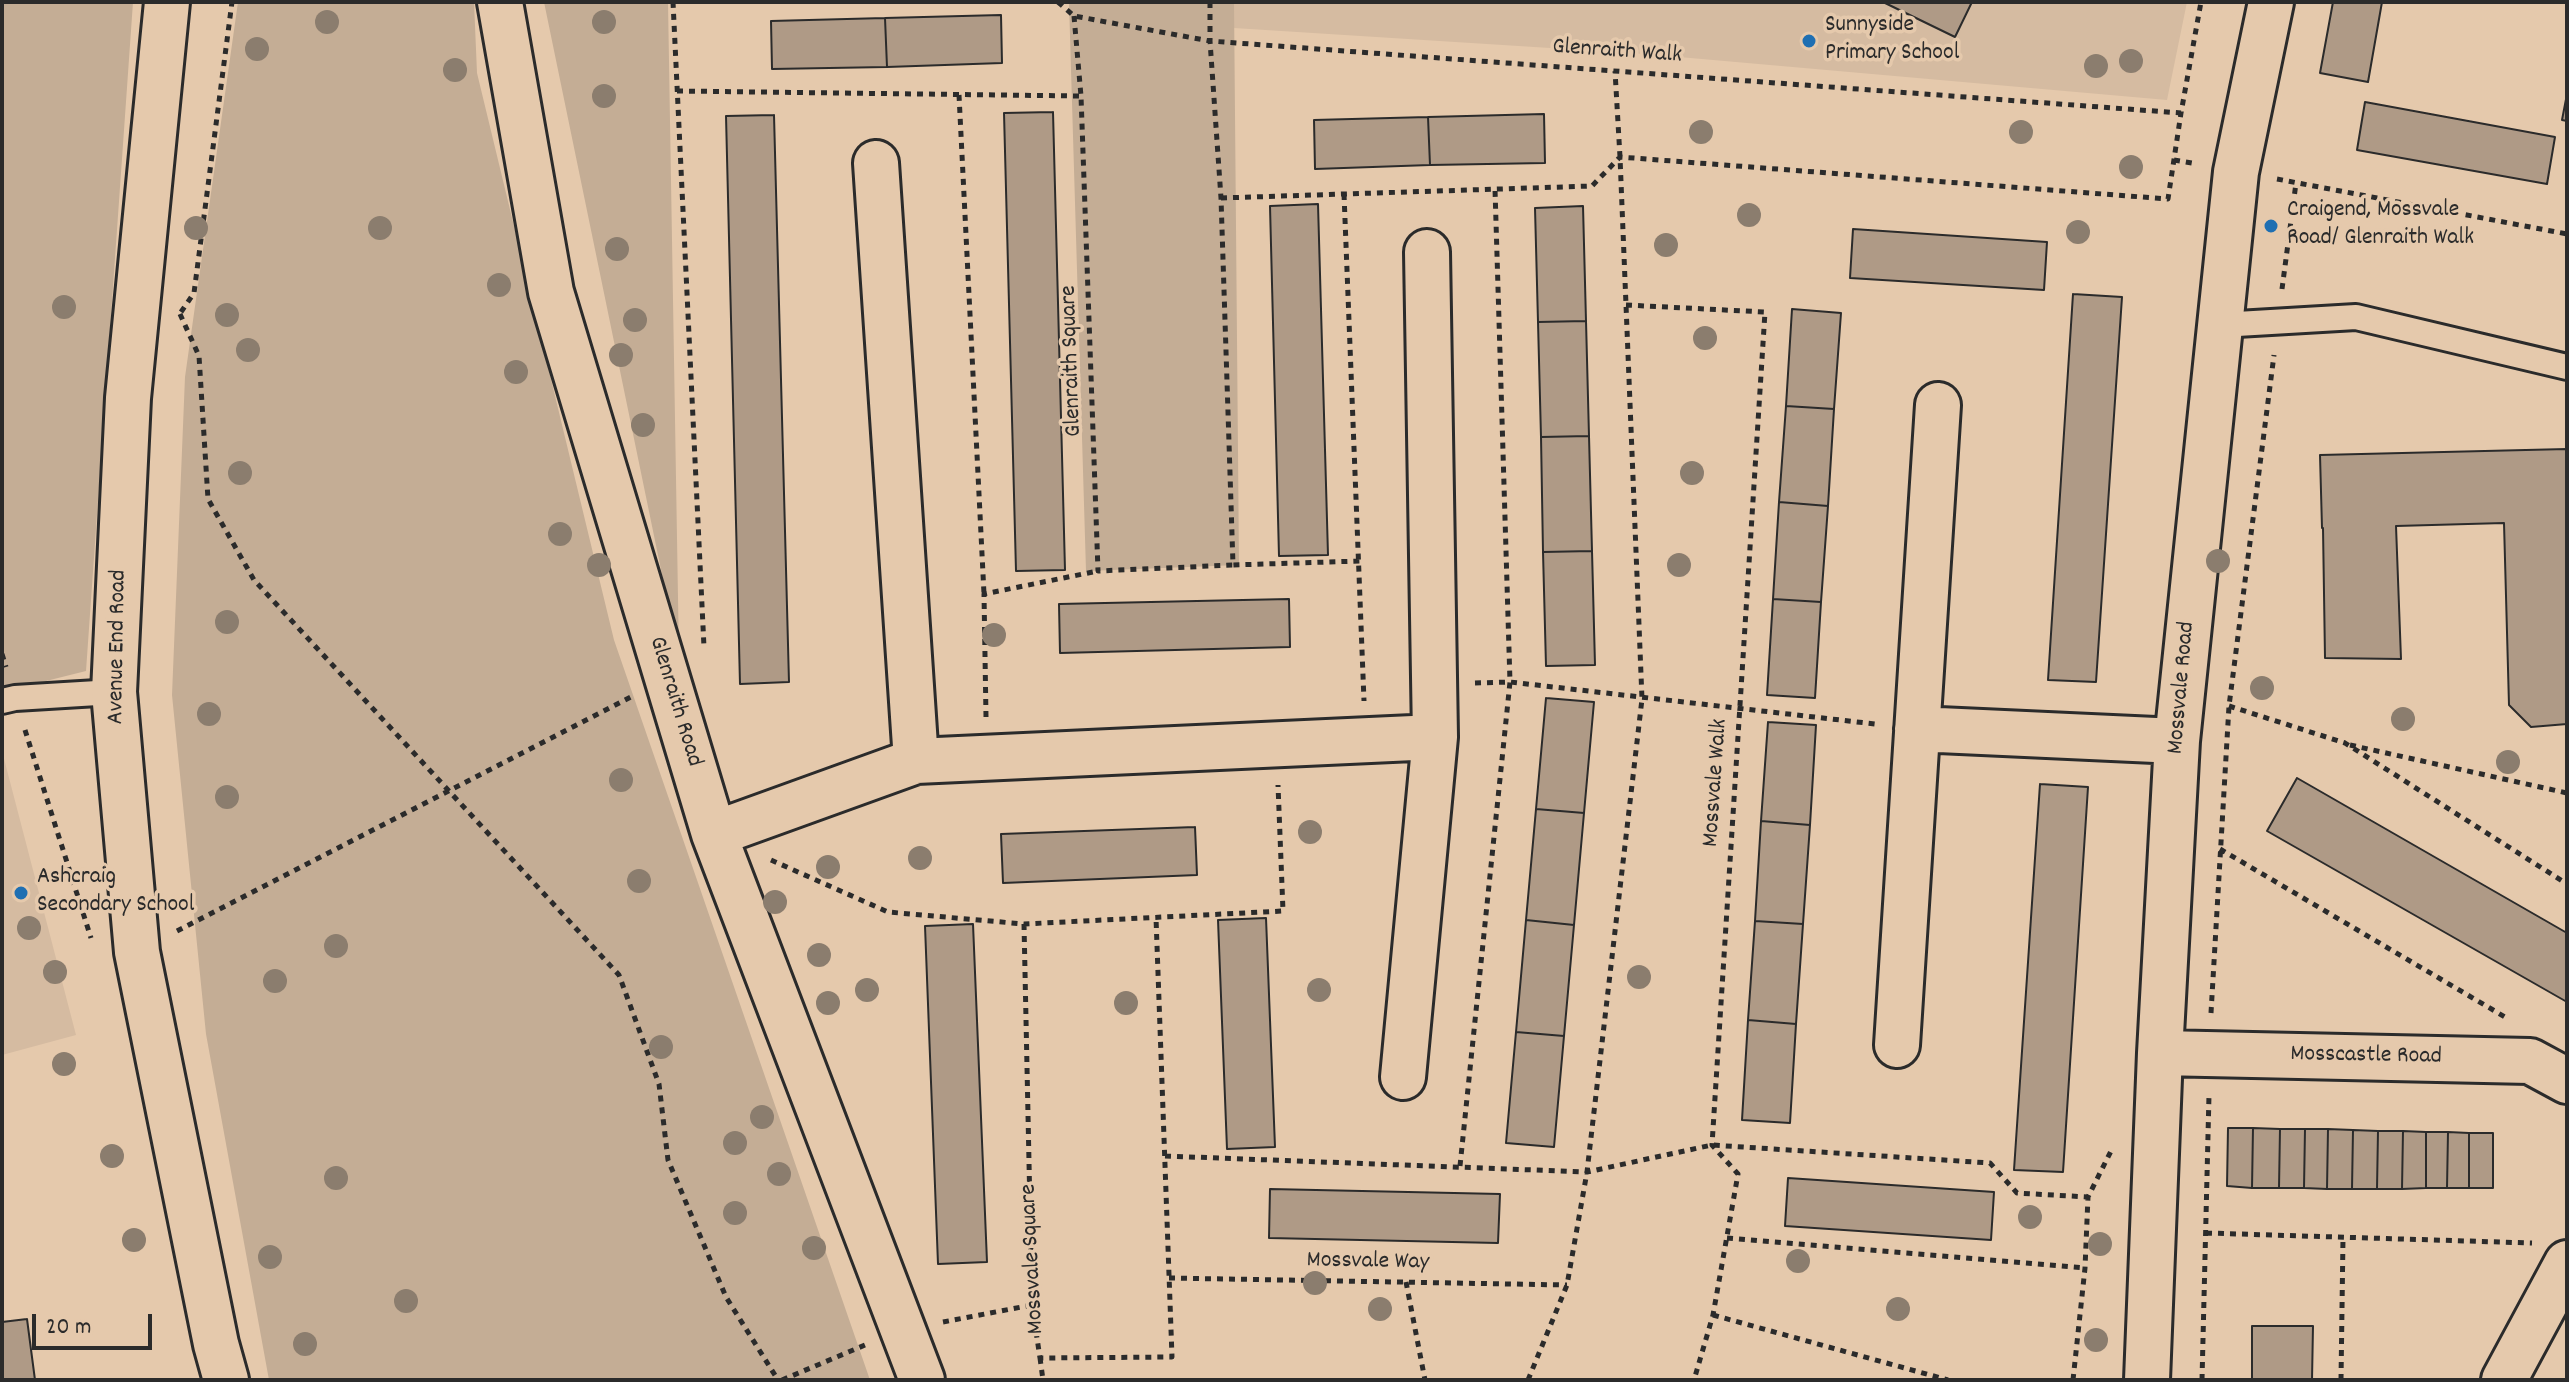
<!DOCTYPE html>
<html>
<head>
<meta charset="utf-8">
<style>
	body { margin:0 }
	#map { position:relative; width:2569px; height:1382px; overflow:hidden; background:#e5c9ac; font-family:Dekko,sans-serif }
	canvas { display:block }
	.frame { position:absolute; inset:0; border:4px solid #2b2b2b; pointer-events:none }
	.scale { position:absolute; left:32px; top:1314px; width:120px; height:36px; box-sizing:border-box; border:4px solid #2b2b2b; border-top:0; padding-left:10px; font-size:24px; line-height:28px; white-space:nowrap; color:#2b2b2b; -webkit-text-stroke:6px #e5c9ac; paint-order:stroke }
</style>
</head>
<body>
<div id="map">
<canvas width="2569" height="1382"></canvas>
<div class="frame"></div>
<div class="scale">20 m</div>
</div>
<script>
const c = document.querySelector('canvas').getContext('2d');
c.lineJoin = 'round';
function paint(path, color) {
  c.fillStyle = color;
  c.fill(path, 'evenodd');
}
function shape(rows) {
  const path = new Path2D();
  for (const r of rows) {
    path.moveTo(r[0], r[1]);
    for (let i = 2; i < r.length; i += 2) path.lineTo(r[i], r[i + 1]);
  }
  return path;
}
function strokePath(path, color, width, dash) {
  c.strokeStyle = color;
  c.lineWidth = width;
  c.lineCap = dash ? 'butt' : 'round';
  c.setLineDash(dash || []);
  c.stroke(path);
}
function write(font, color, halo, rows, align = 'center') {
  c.font = font + ' Dekko,sans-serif';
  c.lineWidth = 7;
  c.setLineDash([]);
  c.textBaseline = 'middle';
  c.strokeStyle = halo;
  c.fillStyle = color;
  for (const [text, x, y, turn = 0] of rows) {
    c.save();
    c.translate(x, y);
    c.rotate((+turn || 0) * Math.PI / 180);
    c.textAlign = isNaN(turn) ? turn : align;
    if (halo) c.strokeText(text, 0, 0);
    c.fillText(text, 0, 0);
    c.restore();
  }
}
const built = shape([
	[1234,2,2187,2,2167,100,1645,54,1234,28],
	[2,751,76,1035,2,1055]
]);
const green = shape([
	[2,2,133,2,86,671,2,692],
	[238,2,474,2,477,73,614,640,870,1380,269,1380,206,1034,172,695,185,377],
	[544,2,668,2,679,657],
	[1069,2,1234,2,1239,565,1086,571]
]);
const building = shape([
	[1883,2,1972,2,1955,37,1883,2],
	[2333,2,2382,2,2368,82,2320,73,2333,2],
	[1001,15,1002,63,887,67,885,18,1001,15],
	[885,18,887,67,772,69,771,21,885,18],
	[2567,94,2567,121,2562,120,2567,94],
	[2365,102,2555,137,2547,184,2357,150,2365,102],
	[1053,112,1065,570,1016,571,1004,113,1053,112],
	[1544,114,1545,163,1430,165,1428,117,1544,114],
	[774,115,789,682,740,684,726,116,774,115],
	[1428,117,1430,165,1315,169,1314,120,1428,117],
	[1318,204,1328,555,1279,556,1270,206,1318,204],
	[1583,206,1586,321,1538,322,1535,208,1583,206],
	[1853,229,2047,242,2044,290,1850,278,1853,229],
	[2073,294,2122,297,2096,682,2048,680,2073,294],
	[1792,309,1841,313,1834,409,1786,406,1792,309],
	[1586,321,1589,436,1541,437,1538,322,1586,321],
	[1786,406,1834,409,1828,506,1779,502,1786,406],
	[1589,436,1592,551,1543,552,1541,437,1589,436],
	[2567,449,2567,724,2531,727,2509,705,2504,523,2396,526,2401,659,2325,658,2323,528,2322,528,2320,455,2567,449],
	[1779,502,1828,506,1821,602,1773,599,1779,502],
	[1592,551,1595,665,1546,666,1543,552,1592,551],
	[1289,599,1290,647,1060,653,1059,604,1289,599],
	[1773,599,1821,602,1815,698,1767,695,1773,599],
	[1546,698,1594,702,1584,813,1536,809,1546,698],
	[1768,722,1816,725,1810,825,1761,821,1768,722],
	[2297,778,2567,933,2567,1002,2267,831,2297,778],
	[2040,784,2088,787,2063,1172,2014,1170,2040,784],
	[1536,809,1584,813,1574,925,1526,920,1536,809],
	[1761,821,1810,825,1803,924,1755,921,1761,821],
	[1195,827,1197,875,1003,883,1001,834,1195,827],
	[1266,918,1275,1147,1227,1149,1218,920,1266,918],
	[1526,920,1574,925,1564,1036,1516,1032,1526,920],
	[1755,921,1803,924,1796,1024,1748,1020,1755,921],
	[973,924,987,1262,938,1264,925,926,973,924],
	[1748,1020,1796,1024,1790,1123,1742,1120,1748,1020],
	[1516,1032,1564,1036,1554,1147,1506,1143,1516,1032],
	[2228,1128,2253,1128,2252,1188,2227,1186,2228,1128],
	[2253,1128,2280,1129,2279,1188,2252,1188,2253,1128],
	[2280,1129,2305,1129,2304,1188,2279,1188,2280,1129],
	[2305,1129,2328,1129,2327,1189,2304,1188,2305,1129],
	[2328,1129,2353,1130,2352,1189,2327,1189,2328,1129],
	[2353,1130,2378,1131,2377,1189,2352,1189,2353,1130],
	[2378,1131,2403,1131,2402,1189,2377,1189,2378,1131],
	[2403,1131,2426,1132,2426,1188,2402,1189,2403,1131],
	[2426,1132,2448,1132,2447,1188,2426,1188,2426,1132],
	[2448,1132,2469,1133,2469,1188,2447,1188,2448,1132],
	[2469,1133,2493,1133,2493,1188,2469,1188,2469,1133],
	[1788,1178,1994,1192,1991,1240,1785,1226,1788,1178],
	[1270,1189,1500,1194,1498,1243,1269,1238,1270,1189],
	[27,1319,35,1380,2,1380,2,1322,27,1319],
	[2252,1326,2313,1326,2312,1380,2252,1380,2252,1326]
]);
const path = shape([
	[673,2,704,647],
	[1058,2,1074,16,1210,41,2181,113],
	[1210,2,1210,41,1221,198,1233,565,1360,561],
	[1074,16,1081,96,1098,571,1233,565],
	[677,91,1081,96],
	[959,95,984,594],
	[2174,160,2197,164],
	[2277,179,2567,234],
	[1344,194,1364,701],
	[1221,198,1592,186,1620,157,2168,199,2181,113,2201,2],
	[2282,289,2296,183],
	[1626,305,1765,312,1712,1145,1738,1174,1713,1315,1694,1380],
	[181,312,194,293,232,2],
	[180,314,199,356,208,499,254,580,619,975,659,1084,668,1160,726,1297,778,1380],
	[2,654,6,667],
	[1475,683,1510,682,1875,724],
	[2229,706,2345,743,2567,884],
	[986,717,984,594,1098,571],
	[25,730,91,938],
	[2350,745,2567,793],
	[2220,849,2505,1017],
	[771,860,888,912,1024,924,1283,911,1278,785],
	[1024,924,1032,1305,1040,1358,1172,1357,1156,918],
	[177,931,631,697],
	[2211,1013,2229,706,2274,355],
	[1165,1156,1587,1172,1712,1145,1990,1163,2017,1193,2088,1197],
	[1460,1166,1510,682,1495,189],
	[2206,1233,2532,1243],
	[1727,1238,2085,1268],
	[1169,1278,1567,1285],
	[1406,1282,1425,1380],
	[1713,1315,1948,1380],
	[943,1322,1032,1305],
	[1040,1358,1043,1380],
	[782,1380,865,1345],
	[1528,1380,1567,1285,1587,1172,1642,699,1620,157,1615,71],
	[2073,1380,2085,1268,2088,1197,2111,1151],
	[2202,1380,2209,1095],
	[2341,1380,2343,1238]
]);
const lane = shape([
	[2220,325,2356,317,2567,367],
	[2,701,15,698,114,692]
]);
const street = shape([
	[500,2,551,292,714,834,922,1380],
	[876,163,916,761],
	[1917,729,2177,741],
	[714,834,916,761,1435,737],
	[1897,1045,1938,405],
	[2160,1053,2530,1061,2567,1081],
	[1403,1077,1435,737,1427,252],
	[2147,1380,2160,1053,2177,741,2236,172,2271,2],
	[2504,1380,2567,1263]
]);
const secondary = shape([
	[167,2,128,398,114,692,137,952,216,1344,226,1380]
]);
const trees = [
	[327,22],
	[604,22],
	[257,49],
	[2131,61],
	[2096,66],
	[455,70],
	[604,96],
	[1701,132],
	[2021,132],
	[2131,167],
	[1749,215],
	[196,228],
	[380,228],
	[2078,232],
	[1666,245],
	[617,249],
	[499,285],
	[64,307],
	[227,315],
	[635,320],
	[1705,338],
	[248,350],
	[621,355],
	[516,372],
	[643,425],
	[240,473],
	[1692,473],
	[560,534],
	[2218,561],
	[599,565],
	[1679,565],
	[227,622],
	[994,635],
	[2262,688],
	[209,714],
	[2403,719],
	[2508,762],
	[621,780],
	[227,797],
	[1310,832],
	[920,858],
	[828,867],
	[639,881],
	[775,902],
	[29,928],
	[336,946],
	[819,955],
	[55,972],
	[1639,977],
	[275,981],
	[867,990],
	[1319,990],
	[828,1003],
	[1126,1003],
	[661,1047],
	[64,1064],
	[762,1117],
	[735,1143],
	[112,1156],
	[779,1174],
	[336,1178],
	[735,1213],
	[2030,1217],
	[134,1240],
	[2100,1244],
	[814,1248],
	[270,1257],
	[1798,1261],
	[1315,1283],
	[406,1301],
	[1380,1309],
	[1898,1309],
	[2096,1340],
	[305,1344]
];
const markers = [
	[1809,41,8,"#1f6fb2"],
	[2271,226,8,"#1f6fb2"],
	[21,893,8,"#1f6fb2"]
];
const poiNames = [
	["Sunnyside",1825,27],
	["Primary School",1825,55],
	["Craigend, Mossvale",2287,212],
	["Road/ Glenraith Walk",2287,240],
	["Ashcraig",37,879],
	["Secondary School",37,907]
];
const streetNames = [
	["Glenraith Walk",1617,53,4],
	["Glenraith Square",1073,361,-92],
	["Avenue End Road",119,647,-89],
	["Mossvale Road",2183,688,-85],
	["Glenraith Road",674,702,73],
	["Mossvale Walk",1717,783,-86],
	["Mosscastle Road",2366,1057,1],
	["Mossvale Square",1034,1259,-93],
	["Mossvale Way",1368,1263,1]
];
paint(built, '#d5bba1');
paint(green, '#c4ad95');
paint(building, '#af9a86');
strokePath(building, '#2b2b2b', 2);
strokePath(lane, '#2b2b2b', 30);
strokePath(street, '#2b2b2b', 50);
strokePath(secondary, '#2b2b2b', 50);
strokePath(path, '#2b2b2b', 5, [6, 6]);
strokePath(lane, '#e5c9ac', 24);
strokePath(street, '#e5c9ac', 44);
strokePath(secondary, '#e5c9ac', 44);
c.fillStyle = '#8b7d6e';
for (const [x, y] of trees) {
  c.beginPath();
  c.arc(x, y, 12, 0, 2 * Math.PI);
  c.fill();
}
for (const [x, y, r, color] of markers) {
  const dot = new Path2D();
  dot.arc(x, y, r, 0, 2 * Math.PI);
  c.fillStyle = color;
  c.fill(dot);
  strokePath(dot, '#e5c9ac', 3);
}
write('24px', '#2b2b2b', '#e5c9ac', poiNames, 'left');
write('24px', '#2b2b2b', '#e5c9ac', streetNames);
</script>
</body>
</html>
